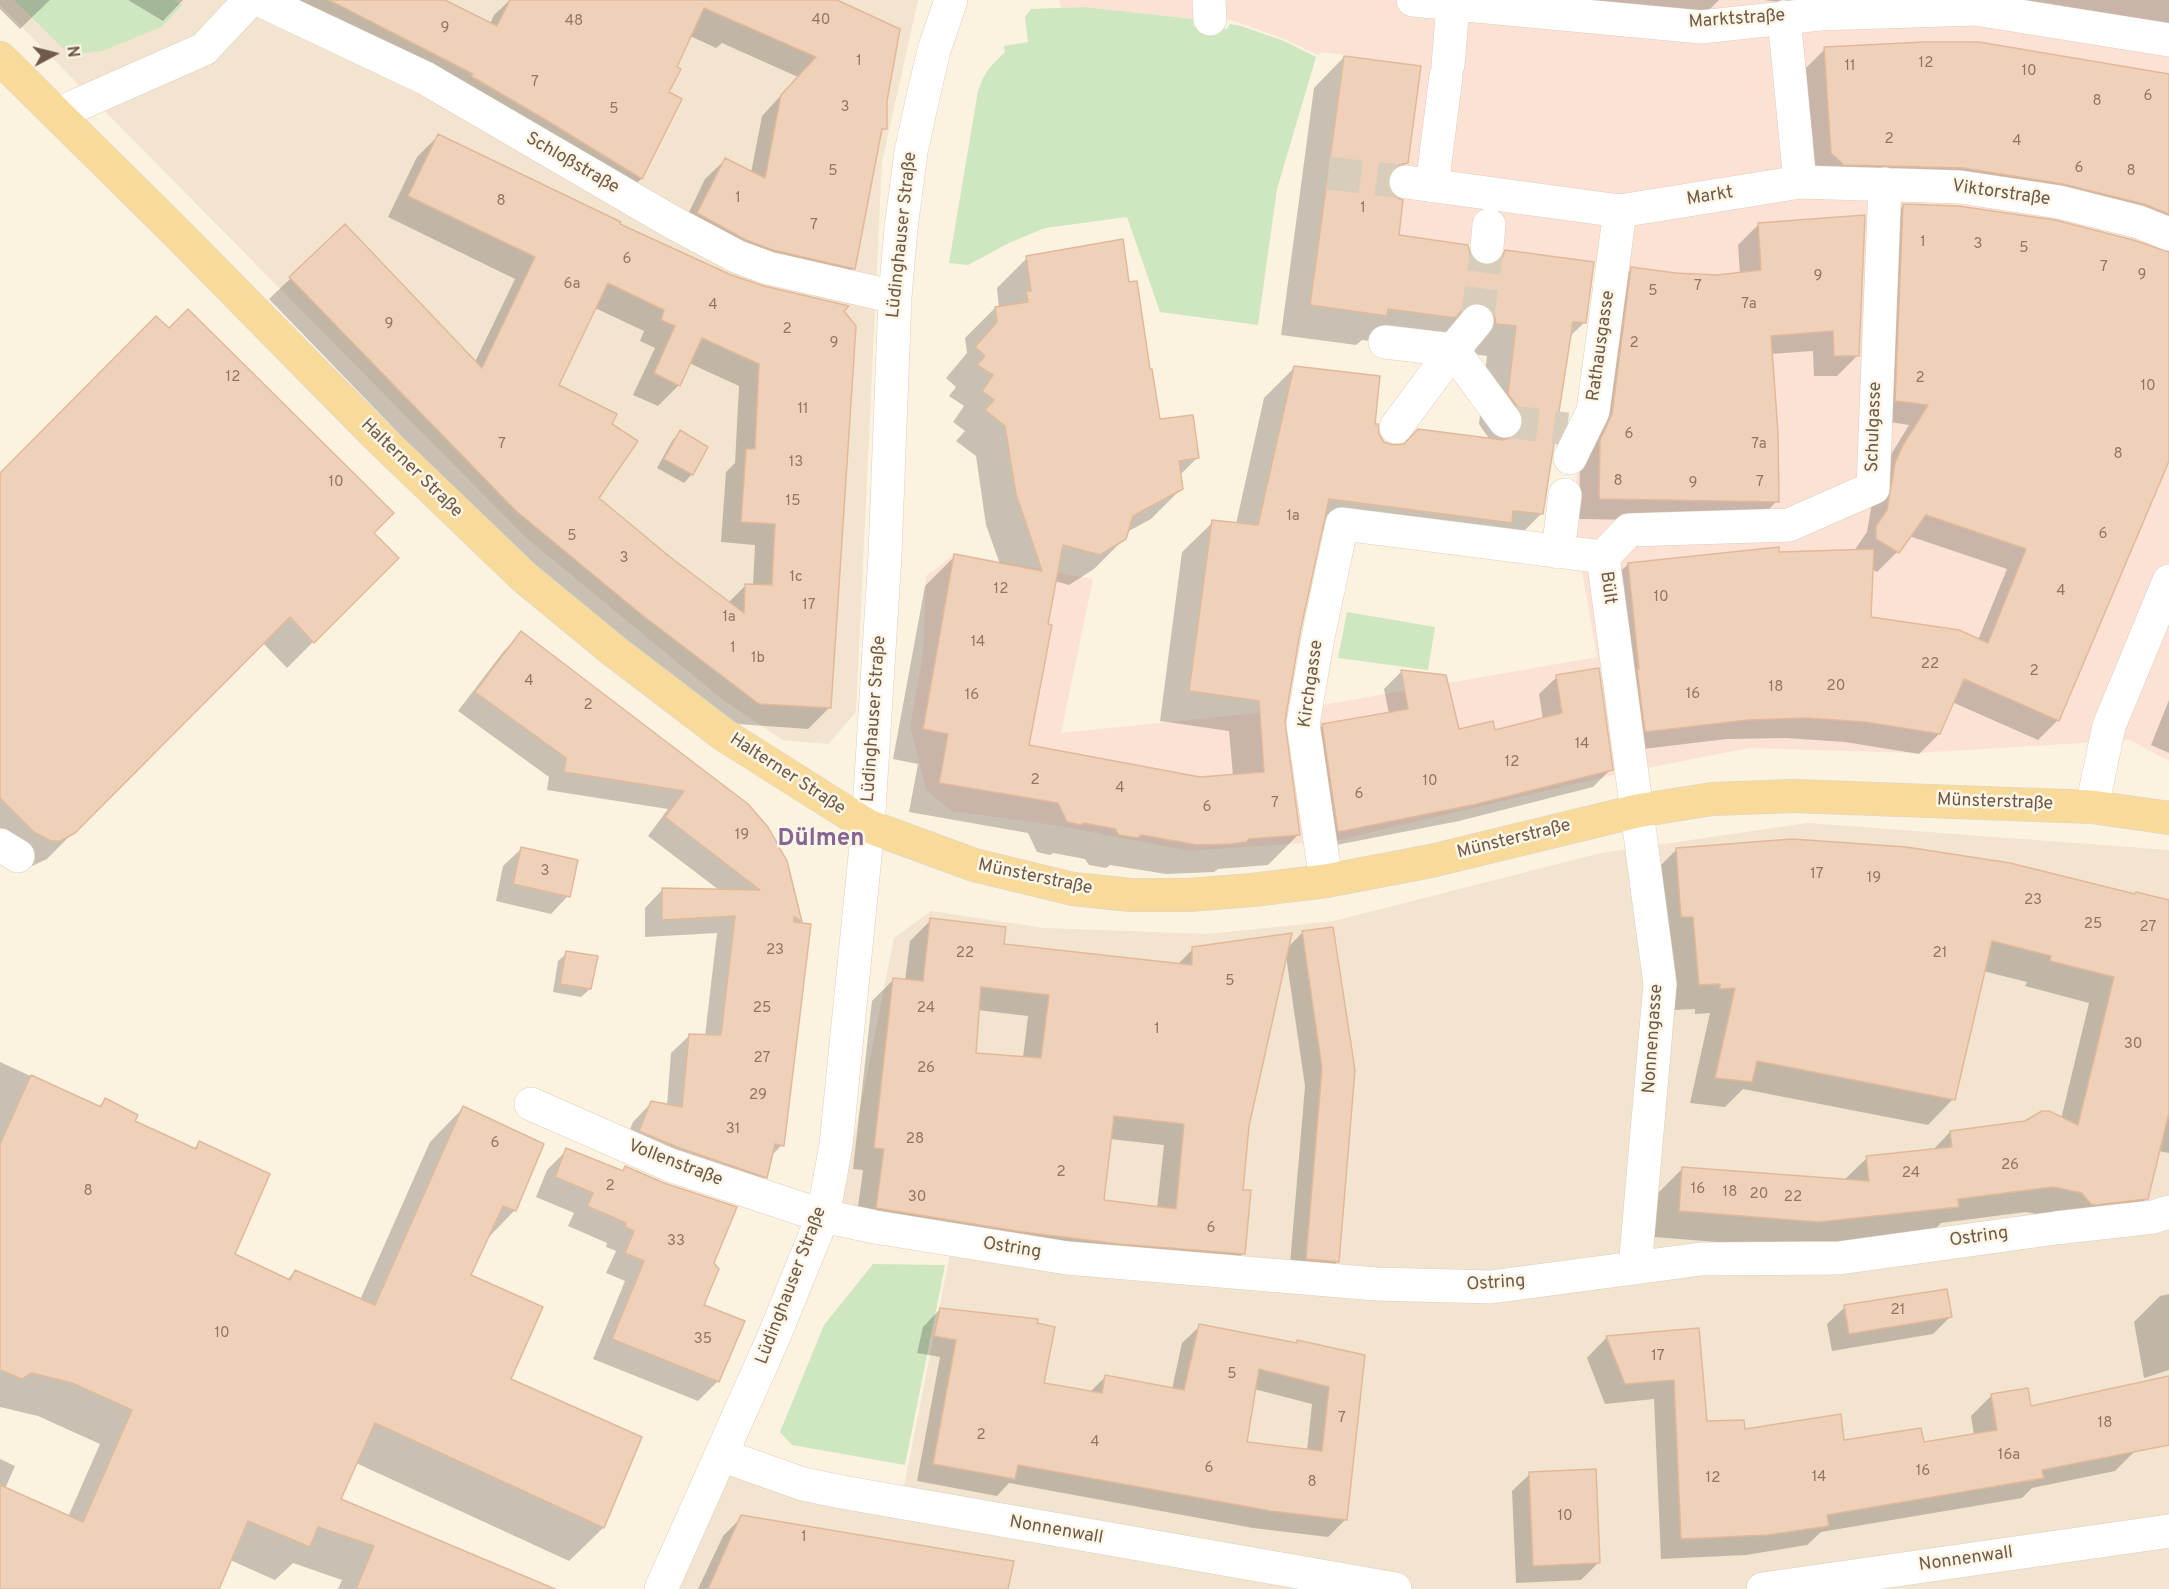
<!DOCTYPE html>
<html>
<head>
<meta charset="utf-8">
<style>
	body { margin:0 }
	#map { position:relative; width:2169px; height:1589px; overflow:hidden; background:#fbf2e0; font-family:Overpass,sans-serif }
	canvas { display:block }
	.north { position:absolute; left:24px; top:24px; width:60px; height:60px; -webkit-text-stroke:4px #fef6e6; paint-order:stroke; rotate:83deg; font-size:16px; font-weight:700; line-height:24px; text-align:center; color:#705949 }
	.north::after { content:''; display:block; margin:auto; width:21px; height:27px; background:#705949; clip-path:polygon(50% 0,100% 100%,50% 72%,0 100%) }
</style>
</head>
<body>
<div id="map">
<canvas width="2169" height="1589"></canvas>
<div class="north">N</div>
</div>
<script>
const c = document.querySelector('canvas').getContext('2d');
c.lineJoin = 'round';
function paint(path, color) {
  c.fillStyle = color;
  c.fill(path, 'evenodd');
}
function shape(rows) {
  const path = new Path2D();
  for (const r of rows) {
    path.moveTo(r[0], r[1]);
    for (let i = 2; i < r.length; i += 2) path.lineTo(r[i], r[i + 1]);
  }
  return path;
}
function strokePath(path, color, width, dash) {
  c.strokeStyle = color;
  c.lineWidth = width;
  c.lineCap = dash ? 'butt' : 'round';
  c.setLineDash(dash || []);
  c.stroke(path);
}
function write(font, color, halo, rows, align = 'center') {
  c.font = font + ' Overpass,sans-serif';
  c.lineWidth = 5;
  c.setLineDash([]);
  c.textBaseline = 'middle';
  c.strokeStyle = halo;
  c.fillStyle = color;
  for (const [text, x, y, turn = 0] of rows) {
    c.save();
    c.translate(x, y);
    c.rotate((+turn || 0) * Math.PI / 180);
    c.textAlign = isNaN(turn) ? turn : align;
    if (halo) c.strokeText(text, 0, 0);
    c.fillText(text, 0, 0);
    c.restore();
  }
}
const residential = shape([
	[0,0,918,0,882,162,856,712,828,744,783,740,724,701,525,537,0,5],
	[1808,823,2169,850,2169,1589,673,1589,737,1456,903,1491,954,1234,838,1218,894,938,931,911,1044,928,1208,934,1334,921,1601,853]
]);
const commercial = shape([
	[1059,0,2169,0,2169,761,2130,740,1917,753,1749,748,1622,773,1335,841,1188,851,1060,826,951,811,926,790,910,726,923,654,926,576,956,553,1093,579,1061,733,1305,708,1597,657,1572,515,1602,263,1399,235,1421,66,1322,52,1318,55,1287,40,1231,20,1194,19,1084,7,1061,8]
]);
const green = shape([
	[14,0,174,0,182,5,161,27,102,51,70,55],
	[1084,7,1194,19,1193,26,1209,28,1227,29,1230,24,1241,26,1284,41,1316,57,1277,189,1258,325,1160,312,1127,217,1045,228,1009,243,968,265,949,263,978,91,983,78,990,67,1005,52,1004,46,1028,42,1025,17,1031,9],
	[1347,612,1435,627,1428,670,1338,658],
	[873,1264,945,1265,905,1465,792,1445,780,1432,824,1325]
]);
const shadow = shape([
	[0,0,50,0,20,29,0,9],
	[128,0,183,0,163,21],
	[282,0,442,0,490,24,494,15,510,0,833,0,886,101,885,128,879,134,854,268,834,288,679,233,705,179,725,160,751,173,762,116,798,77,722,43,716,48,690,36,675,68,667,93,680,100,641,179,621,198],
	[1468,0,1719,0,1699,20],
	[1764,0,1795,0,1792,4],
	[1959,0,2169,0,2169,26],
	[1825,49,2169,75,2169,455,2058,720,2038,740,1952,702,1939,734,1919,754,1845,742,1786,738,1727,739,1626,751,1608,584,1628,564,1778,554,1856,551,1856,548,1867,532,1875,485,1884,466,1909,425,1876,420,1883,226,1904,205,2169,254,2164,243,2156,237,1812,173,1805,69],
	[1909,536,2007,569,1978,640,1869,618,1872,569,1877,572,1897,552],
	[1344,57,1407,163,1387,183,1397,237,1469,256,1475,263,1485,267,1491,266,1506,251,1585,322,1568,338,1541,514,1511,544,1480,552,1320,532,1298,633,1283,721,1299,834,1268,865,1218,869,1214,872,1166,874,1110,865,1106,868,1089,865,1085,859,1053,853,1050,855,1037,852,1028,833,909,812,918,764,893,759,925,586,955,556,1000,564,986,525,976,456,956,441,965,431,953,422,964,406,949,396,956,387,946,378,967,353,965,338,995,308,999,308,997,288,1027,258,1128,283,1159,420,1198,457,1180,475,1182,488,1151,519,1127,532,1125,538,1094,569,1069,585,1055,581,1028,747,1200,779,1233,776,1229,731,1160,721,1182,552,1213,522,1236,524,1264,398,1295,367,1373,425,1383,443,1393,447,1490,440,1479,424,1487,356,1466,353,1449,332,1439,333,1423,348,1362,340,1356,345,1281,335,1314,88],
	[438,136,618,225,711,268,712,266,731,276,842,311,829,708,808,729,737,724,621,636,493,531,269,299,291,278,475,362,515,279,388,217,417,157],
	[595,308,644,331,640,341,655,348,633,395,658,406,679,385,689,363,739,386,735,463,726,472,721,542,755,545,753,586,746,585,728,603,597,498,557,386],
	[1759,224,1858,355,1837,376,1814,376,1813,351,1770,354,1777,501,1756,522,1579,519,1580,461,1611,290,1632,269,1676,274,1717,276,1740,274,1738,245],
	[680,432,692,474,684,483,657,468,672,441],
	[0,475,372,533,397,558,287,668,262,642,47,859,32,866,24,866,0,850],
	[521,633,786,862,801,922,798,924,782,1145,770,1157,766,1177,747,1195,622,1149,633,1122,651,1103,667,1106,671,1053,690,1035,705,1036,717,933,645,937,645,908,663,889,719,890,648,836,668,809,547,790,549,777,458,711,503,652],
	[1401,672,1444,677,1458,731,1494,732,1543,720,1539,694,1557,677,1611,769,1593,787,1459,821,1321,848,1305,742,1323,725,1389,714,1384,689],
	[2169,700,2169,753,2151,745],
	[521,849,568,896,551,914,496,901,503,866],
	[1677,849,2134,895,2169,901,2169,1153,2158,1151,2147,1198,2121,1224,2056,1218,2026,1212,1941,1223,1932,1232,1792,1248,1654,1237,1657,1194,1683,1168,1844,1180,1867,1158,1932,1151,1950,1132,2061,1119,2089,1003,2025,986,2027,982,1983,971,1953,1099,1928,1125,1743,1089,1725,1107,1690,1103,1710,1013,1695,1014,1695,1009,1674,1010,1651,875],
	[931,920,1002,945,1177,965,1193,949,1287,948,1302,933,1332,928,1338,1261,1320,1278,1289,1276,1305,1086,1286,956,1248,1126,1241,1191,1243,1253,1222,1275,855,1229,863,1170,853,1169,872,1001,894,979,905,981,910,941],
	[977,1010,1028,1016,1023,1058,974,1054],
	[1110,1139,1164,1145,1157,1208,1103,1201],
	[567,953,590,989,581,997,553,992,558,961],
	[0,1062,98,1107,105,1100,133,1122,193,1150,199,1143,234,1255,287,1280,295,1271,360,1300,430,1142,463,1108,515,1210,486,1240,469,1276,509,1380,640,1437,603,1528,569,1561,356,1463,339,1500,500,1589,338,1589,342,1580,293,1563,275,1580,230,1560,217,1589,0,1589,0,1459,15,1466,5,1489,68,1517,100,1444,38,1416,0,1407],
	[567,1150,621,1172,625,1168,712,1263,703,1306,718,1381,698,1401,593,1359,625,1281,606,1273,616,1251,606,1247,607,1243,568,1226,574,1213,536,1197,547,1170],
	[2169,1294,2169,1370,2144,1378,2134,1322,2160,1296],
	[1845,1307,1950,1317,1933,1334,1832,1351,1827,1324],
	[940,1309,1043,1384,1090,1392,1105,1377,1172,1389,1182,1343,1200,1326,1296,1344,1298,1342,1364,1356,1345,1520,1328,1537,1253,1528,1009,1483,997,1496,917,1481,940,1357,917,1353,923,1327],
	[1254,1389,1312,1404,1307,1451,1245,1443],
	[1698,1329,1705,1423,1743,1431,1843,1442,1922,1444,1974,1435,1971,1416,1992,1395,2030,1407,2169,1398,2169,1443,2135,1451,2115,1471,2032,1488,2022,1498,1821,1532,1807,1545,1746,1555,1661,1559,1654,1399,1605,1404,1587,1358,1607,1337],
	[1530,1474,1599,1562,1581,1580,1516,1583,1512,1491],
	[742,1517,1007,1589,698,1589,723,1536]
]);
const building = shape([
	[329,0,445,0,497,26,510,0,837,0,900,29,887,101,887,129,882,129,855,269,773,250,746,240,697,213,725,158,765,178,781,95,816,57,704,8,677,67,681,69,669,92,682,99,642,179,546,120,471,76,473,74,329,0],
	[1924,42,1979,42,2169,74,2169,214,2144,204,2063,184,1963,168,1844,165,1831,153,1824,47,1924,42],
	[1344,56,1421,66,1408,163,1398,165,1392,170,1388,179,1389,190,1395,197,1403,200,1399,235,1468,245,1470,255,1476,262,1485,266,1495,264,1502,258,1505,250,1594,262,1586,323,1573,322,1543,514,1513,511,1512,523,1329,499,1300,633,1285,721,1300,835,1249,839,1246,842,1231,844,1197,845,1142,835,1137,838,1119,835,1115,829,1084,823,1081,825,1067,822,1058,803,939,783,948,734,923,729,954,554,1042,571,1016,494,1005,426,985,410,994,400,982,391,993,375,977,365,985,356,975,347,997,322,995,307,1028,302,1026,291,1031,291,1026,256,1123,239,1129,282,1137,281,1150,369,1152,369,1160,419,1193,415,1199,458,1179,461,1183,489,1133,516,1126,539,1100,555,1063,545,1048,624,1052,625,1029,745,1200,777,1264,772,1259,701,1189,691,1212,520,1258,525,1294,366,1380,376,1375,424,1378,424,1379,434,1384,442,1393,445,1404,444,1418,429,1503,440,1516,436,1522,429,1524,418,1520,410,1508,394,1516,326,1496,324,1494,314,1488,306,1480,302,1471,303,1463,309,1455,318,1388,309,1387,316,1310,305,1344,56],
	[438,134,621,222,620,224,731,275,764,286,849,306,844,311,856,326,831,708,759,704,642,615,515,510,289,277,345,224,482,368,535,257,408,196,438,134],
	[608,283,664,310,661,320,675,326,654,373,680,386,702,338,759,364,755,449,746,449,741,522,775,524,772,585,745,584,744,613,670,557,599,498,638,441,612,424,617,414,559,385,608,283],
	[1903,204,1958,206,2055,220,2133,240,2169,252,2169,461,2059,721,1964,679,1940,734,1865,722,1807,718,1748,720,1645,732,1637,669,1639,669,1628,563,1779,547,1779,552,1874,549,1871,617,1959,630,1988,643,2026,549,1926,515,1899,553,1876,539,1876,526,1887,510,1895,463,1903,445,1928,405,1895,401,1903,204],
	[1865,215,1859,356,1834,356,1833,331,1771,336,1778,432,1779,502,1599,499,1600,440,1612,414,1631,267,1676,273,1717,275,1761,270,1758,223,1865,215],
	[188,309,394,513,374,533,399,558,314,643,290,617,75,833,60,841,51,841,35,833,0,798,0,473,156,316,169,328,188,309],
	[680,430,708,447,693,475,664,459,680,430],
	[521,631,748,804,768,827,787,861,802,922,794,916,794,922,811,924,784,1146,775,1144,767,1178,677,1147,639,1131,651,1101,682,1107,689,1034,721,1035,735,916,662,920,662,888,760,890,665,817,684,791,564,772,566,758,475,692,521,631],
	[1599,668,1613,770,1477,804,1338,832,1322,724,1408,709,1401,670,1446,675,1459,729,1493,721,1495,730,1562,713,1556,675,1599,668],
	[1792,839,1906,847,2010,863,2135,894,2136,892,2169,900,2169,1113,2148,1199,2095,1205,2091,1204,2082,1193,2053,1187,1958,1199,1959,1207,1819,1222,1679,1211,1682,1167,1869,1181,1866,1156,1952,1147,1950,1131,2025,1121,2042,1111,2049,1111,2078,1125,2114,977,2050,961,2051,956,1992,941,1955,1100,1757,1061,1752,1082,1715,1078,1735,988,1720,989,1720,984,1699,985,1693,917,1681,917,1676,848,1792,839],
	[521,847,578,860,570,897,513,884,521,847],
	[930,918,1006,927,1004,944,1192,965,1192,947,1292,933,1249,1126,1243,1190,1251,1190,1245,1254,1119,1244,1023,1232,876,1208,884,1149,874,1148,893,978,923,981,930,918],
	[981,987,1049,995,1041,1058,976,1053,981,987],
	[1114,1116,1184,1124,1176,1209,1104,1200,1114,1116],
	[1333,927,1355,1070,1339,1262,1306,1259,1322,1068,1302,931,1333,927],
	[566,951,598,956,591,989,560,984,566,951],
	[31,1075,101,1107,105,1098,138,1115,135,1121,196,1149,199,1141,270,1174,235,1254,290,1280,295,1270,375,1305,463,1106,544,1144,516,1211,503,1206,471,1275,543,1307,511,1379,642,1437,604,1528,375,1423,341,1499,555,1589,356,1589,374,1546,318,1527,310,1547,248,1521,219,1589,0,1589,0,1485,83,1522,132,1410,72,1383,31,1373,22,1379,0,1370,0,1144,31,1075],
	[566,1148,623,1171,625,1166,664,1183,737,1207,714,1263,719,1269,704,1305,745,1321,719,1382,612,1339,644,1261,625,1253,634,1231,625,1227,626,1223,587,1206,593,1193,555,1177,566,1148],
	[1947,1289,1952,1317,1849,1334,1844,1305,1947,1289],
	[940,1308,1038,1319,1037,1323,1055,1327,1044,1383,1102,1393,1105,1375,1184,1390,1199,1324,1297,1343,1297,1340,1365,1355,1347,1520,1271,1511,1018,1465,1015,1479,933,1464,956,1340,934,1336,940,1308],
	[1259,1369,1329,1387,1322,1451,1247,1442,1259,1369],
	[1699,1328,1707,1421,1744,1420,1745,1429,1841,1414,1844,1440,1921,1428,1924,1442,1997,1430,1991,1394,2028,1388,2031,1406,2169,1376,2169,1445,2042,1470,2044,1478,1827,1515,1829,1526,1767,1535,1681,1539,1674,1380,1625,1384,1606,1336,1699,1328],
	[1596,1469,1600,1563,1533,1566,1529,1472,1596,1469],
	[741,1515,1014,1561,1008,1589,708,1589,741,1515]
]);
const minorTunnel = shape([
	[1328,173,1406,182],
	[1477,321,1487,247],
	[1505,421,1567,429]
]);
const minor = shape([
	[260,0,425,78,672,222,738,257,768,268,895,297],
	[1209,0,1210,19],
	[1413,0,1701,27,1820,14,1975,9,2169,40],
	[1784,17,1800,182,1960,187,2059,202,2139,222,2169,234],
	[1448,65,1453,5],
	[57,114,204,49,250,0],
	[1406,182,1620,211,1800,182],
	[1432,186,1446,76],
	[1487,247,1489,225],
	[1385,342,1453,350,1505,421],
	[1396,427,1453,350,1477,321],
	[1570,458,1593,411,1620,211],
	[1558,552,1565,495],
	[1603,557,1660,984,1635,1268],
	[1603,557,1629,530,1789,525,1873,488,1885,184],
	[2092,807,2109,726,2169,581],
	[0,845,18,856],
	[1326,881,1303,724,1318,637,1342,524,1603,557],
	[531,1104,670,1165,823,1216,875,1227,1067,1258,1376,1284,1491,1287,1701,1259,1839,1258,2056,1228,2153,1217,2169,1212],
	[721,1455,803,1484,842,1492,1395,1589],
	[661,1589,772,1341,823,1216,836,1145,868,826,885,555,895,297,901,228,911,152,923,97,934,50,951,0],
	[1763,1589,2169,1531]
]);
const major = shape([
	[0,58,177,233,376,435,524,577,614,651,724,735,868,826,974,865,1073,889,1131,895,1189,895,1252,890,1326,881,1431,861,1637,811,1712,799,1794,796,2092,807,2169,818]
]);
const numberNames = [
	["40",821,21],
	["48",574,22],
	["9",445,29],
	["1",859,62],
	["12",1926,64],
	["11",1850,67],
	["10",2029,72],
	["7",535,83],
	["6",2148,97],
	["8",2097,102],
	["3",845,108],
	["5",614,110],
	["2",1889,140],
	["4",2017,142],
	["6",2079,169],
	["5",833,172],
	["8",2131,172],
	["1",738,199],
	["8",501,202],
	["1",1363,209],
	["7",814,226],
	["1",1923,243],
	["3",1978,245],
	["5",2024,249],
	["6",627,260],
	["7",2104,268],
	["9",2142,276],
	["9",1818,277],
	["6a",572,285],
	["7",1698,287],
	["5",1653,292],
	["7a",1749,305],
	["4",713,306],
	["9",389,325],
	["2",787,330],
	["9",834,344],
	["2",1634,344],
	["12",233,378],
	["2",1920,379],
	["10",2148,387],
	["11",803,410],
	["6",1629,435],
	["7",502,445],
	["7a",1759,445],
	["8",2118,455],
	["13",796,463],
	["8",1618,482],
	["10",336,483],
	["7",1760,483],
	["9",1693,484],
	["15",793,502],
	["1a",1293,517],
	["6",2103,535],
	["5",572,537],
	["3",624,559],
	["1c",796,578],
	["12",1001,590],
	["4",2061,592],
	["10",1661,598],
	["17",809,606],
	["1a",729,618],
	["14",978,643],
	["1",733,649],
	["1b",758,659],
	["22",1930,665],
	["2",2034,672],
	["4",529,682],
	["20",1836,687],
	["18",1776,688],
	["16",1693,695],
	["16",972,696],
	["2",588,706],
	["14",1582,745],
	["12",1512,763],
	["2",1035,781],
	["10",1430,782],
	["4",1120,789],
	["6",1359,795],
	["7",1275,804],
	["6",1207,808],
	["19",742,836],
	["3",545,872],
	["17",1817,875],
	["19",1874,879],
	["23",2033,901],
	["25",2093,925],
	["27",2148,928],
	["23",775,951],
	["22",965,954],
	["21",1940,954],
	["5",1230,982],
	["25",762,1009],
	["24",926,1009],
	["1",1157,1030],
	["30",2133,1045],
	["27",762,1059],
	["26",926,1069],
	["29",758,1096],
	["31",733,1130],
	["28",915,1140],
	["6",495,1144],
	["26",2010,1166],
	["2",1061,1173],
	["24",1911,1174],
	["2",610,1187],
	["16",1698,1190],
	["8",88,1192],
	["18",1730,1193],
	["20",1759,1195],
	["30",917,1198],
	["22",1793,1198],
	["6",1211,1229],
	["33",676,1242],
	["21",1898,1311],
	["10",222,1334],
	["35",703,1340],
	["17",1658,1357],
	["5",1232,1375],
	["7",1342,1419],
	["18",2105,1424],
	["2",981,1436],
	["4",1095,1443],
	["16a",2009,1456],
	["6",1209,1469],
	["16",1923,1472],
	["14",1819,1478],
	["12",1713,1479],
	["8",1312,1483],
	["10",1565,1517],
	["1",804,1538]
];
const streetNames = [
	["Marktstraße",1737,20,-4],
	["Schloßstraße",572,164,30],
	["Viktorstraße",2001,194,8],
	["Markt",1710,197,-9],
	["Lüdinghauser Straße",903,235,-84],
	["Rathausgasse",1602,346,-82],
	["Schulgasse",1875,427,-88],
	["Halterner Straße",411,469,44],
	["Bült",1607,588,82],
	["Kirchgasse",1312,684,-82],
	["Lüdinghauser Straße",875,719,-86],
	["Halterner Straße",787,775,33],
	["Münsterstraße",1995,803,2],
	["Münsterstraße",1514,840,-14],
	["Münsterstraße",1035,878,12],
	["Nonnengasse",1654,1039,-86],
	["Vollenstraße",675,1164,21],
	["Ostring",1979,1238,-8],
	["Ostring",1012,1249,9],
	["Ostring",1496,1284,-4],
	["Lüdinghauser Straße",792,1286,-69],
	["Nonnenwall",1056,1531,10],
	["Nonnenwall",1966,1560,-8]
];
const districtNames = [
	["Dülmen",821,840]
];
paint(residential, '#f2e4cf');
paint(commercial, '#fbe2d4');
paint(green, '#cee7c0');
paint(shadow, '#0003');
paint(building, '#efd1b9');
strokePath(building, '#e1b99a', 1.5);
strokePath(minorTunnel, '#d8ccba', 33, [33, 16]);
strokePath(minor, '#decebd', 34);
strokePath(major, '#dad4d0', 34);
strokePath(minor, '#fff', 33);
strokePath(major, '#f8da9b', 33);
write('15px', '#907765', null, numberNames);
write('18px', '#705949', '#fef6e6', streetNames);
write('bold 24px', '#866494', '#fef6e6', districtNames);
</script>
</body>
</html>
